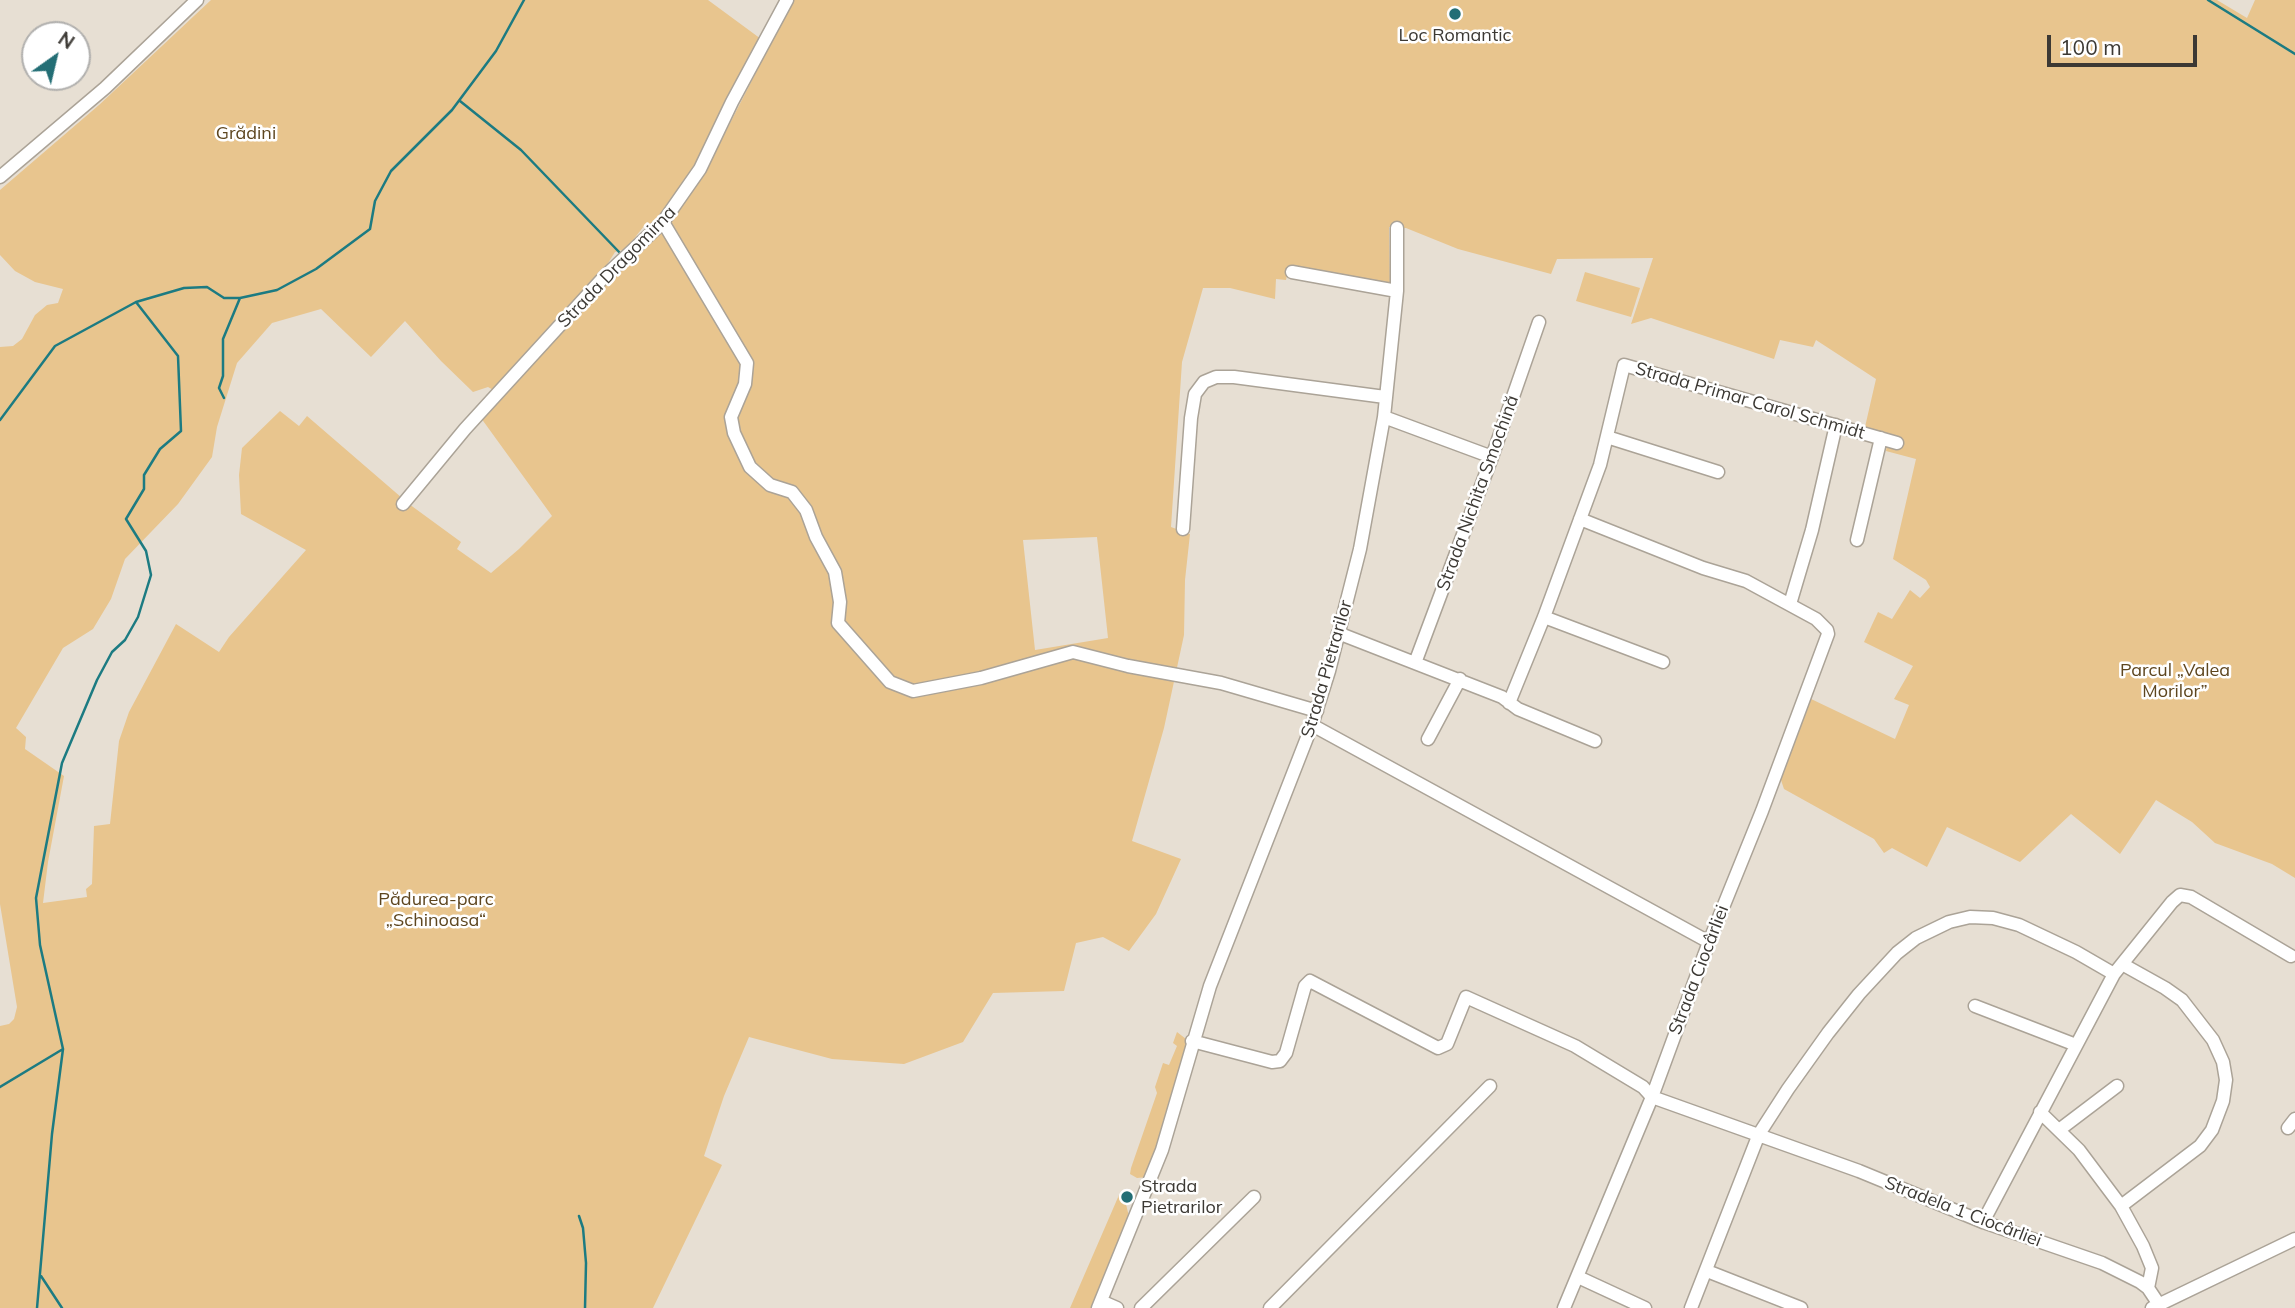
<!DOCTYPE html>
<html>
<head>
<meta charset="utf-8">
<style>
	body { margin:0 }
	#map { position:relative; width:2295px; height:1308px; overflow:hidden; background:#e7dfd3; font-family:Mulish,sans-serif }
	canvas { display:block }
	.north { position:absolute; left:21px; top:21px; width:70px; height:70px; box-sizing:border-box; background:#fff; border:2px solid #b1b0ae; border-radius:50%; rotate:34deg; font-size:19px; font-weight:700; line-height:28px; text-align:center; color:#3c3934 }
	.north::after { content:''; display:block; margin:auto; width:24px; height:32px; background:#236e75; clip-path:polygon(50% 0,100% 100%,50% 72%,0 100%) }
	.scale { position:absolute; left:2047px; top:35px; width:150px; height:32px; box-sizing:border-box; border:4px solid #3c3934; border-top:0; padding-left:9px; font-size:21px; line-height:24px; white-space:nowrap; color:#3c3934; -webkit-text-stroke:5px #fff; paint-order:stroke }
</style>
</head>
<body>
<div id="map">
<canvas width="2295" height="1308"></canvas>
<div class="north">N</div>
<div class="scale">100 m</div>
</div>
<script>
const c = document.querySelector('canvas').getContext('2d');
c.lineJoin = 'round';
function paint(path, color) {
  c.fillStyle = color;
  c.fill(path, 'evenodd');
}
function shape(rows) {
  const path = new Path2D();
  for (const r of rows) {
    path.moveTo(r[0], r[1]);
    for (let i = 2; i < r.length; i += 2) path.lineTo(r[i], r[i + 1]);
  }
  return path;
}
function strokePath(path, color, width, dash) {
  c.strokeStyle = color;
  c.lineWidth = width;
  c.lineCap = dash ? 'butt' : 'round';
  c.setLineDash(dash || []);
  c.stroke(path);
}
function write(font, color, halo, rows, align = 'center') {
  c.font = font + ' Mulish,sans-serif';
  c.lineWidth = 5;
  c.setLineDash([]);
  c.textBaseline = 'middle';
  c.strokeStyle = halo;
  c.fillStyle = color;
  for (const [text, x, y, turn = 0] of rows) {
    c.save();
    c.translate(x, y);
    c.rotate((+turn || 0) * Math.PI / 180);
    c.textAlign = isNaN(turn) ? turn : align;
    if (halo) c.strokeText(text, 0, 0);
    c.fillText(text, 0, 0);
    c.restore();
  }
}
const green = shape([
	[211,0,708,0,761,39,677,197,655,222,644,226,626,249,615,252,605,268,495,391,488,387,473,392,441,361,405,321,371,357,321,309,272,323,237,363,217,427,212,457,178,504,125,559,111,599,93,629,63,648,16,728,26,737,25,749,64,776,48,862,43,903,87,897,86,889,92,884,94,826,110,824,119,741,129,712,176,624,219,652,229,637,306,550,241,514,239,475,242,448,280,411,299,426,307,416,409,504,461,542,457,549,491,573,519,549,552,516,481,418,623,266,672,221,704,174,793,0,2217,0,2247,18,2255,0,2295,0,2295,878,2272,864,2215,843,2192,822,2156,800,2120,854,2071,814,2020,862,1947,827,1927,867,1892,848,1884,853,1874,839,1784,789,1780,777,1809,698,1895,739,1909,705,1894,699,1913,666,1864,642,1878,612,1892,619,1910,590,1920,598,1930,587,1926,580,1893,559,1916,459,1886,451,1889,434,1865,427,1876,379,1816,340,1813,347,1780,340,1774,359,1651,318,1631,324,1653,258,1557,259,1551,274,1458,249,1406,228,1389,227,1390,286,1289,267,1286,280,1276,279,1275,299,1230,288,1203,288,1182,362,1171,527,1190,534,1185,580,1184,635,1164,728,1132,841,1181,859,1156,914,1129,951,1103,937,1076,943,1064,991,993,993,963,1042,904,1064,832,1059,749,1037,724,1096,704,1156,722,1165,653,1308,0,1308,0,1026,9,1024,14,1019,17,1007,0,904,0,347,13,346,22,339,35,315,47,305,58,303,63,289,35,282,15,271,0,255,0,190,99,105],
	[1097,537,1108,638,1035,650,1023,540],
	[1585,272,1640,288,1631,317,1576,301],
	[1177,1032,1186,1039,1186,1049,1148,1177,1137,1178,1130,1174,1131,1168,1157,1093,1155,1087,1163,1063,1169,1065,1177,1046,1173,1043],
	[1119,1195,1126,1204,1130,1221,1093,1308,1070,1308]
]);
const stream = shape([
	[2208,0,2295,54],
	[460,101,521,150,620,253],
	[224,398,219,388,223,376,223,339,240,298],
	[0,420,55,346,136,302,184,288,207,287,224,298,240,298,277,290,316,269,370,229,375,201,391,171,452,110,496,51,524,0],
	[0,1087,63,1049],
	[579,1216,583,1228,586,1263,585,1308],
	[41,1276,62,1308],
	[37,1308,52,1134,63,1049,40,945,36,898,62,763,97,680,112,652,125,640,138,617,151,575,146,551,126,519,144,489,144,475,160,449,181,431,178,356,136,302]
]);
const street = shape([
	[0,177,105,88,197,0],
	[663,222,747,363,745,384,731,417,734,433,750,467,770,485,792,492,806,510,816,537,835,572,840,602,838,623,890,682,913,691,981,678,1073,652,1128,666,1221,683,1317,711],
	[1292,272,1397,291],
	[1384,417,1492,457],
	[1607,437,1718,472],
	[403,504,465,429,604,277,663,222,700,169,732,102,787,0],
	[1183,529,1191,418,1195,394,1204,382,1216,377,1234,377,1385,397],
	[1857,540,1881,438],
	[1790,604,1812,530,1836,425],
	[1544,617,1663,662],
	[1338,633,1502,697,1518,709,1595,741],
	[1415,663,1492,457,1539,322],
	[1509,703,1544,617,1600,465,1624,365,1897,443],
	[1312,725,1709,942],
	[1428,739,1460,679],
	[1975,1006,2076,1045],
	[1192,1041,1272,1062,1280,1061,1286,1053,1305,986,1310,981,1438,1048,1447,1044,1466,997,1575,1046,1643,1087,1652,1097,1859,1171,1983,1222,2102,1263,2140,1282,2148,1288,2158,1303],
	[2040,1112,2079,1150,2121,1206,2143,1246,2152,1268,2148,1288],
	[2288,1128,2295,1119],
	[2059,1130,2117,1086],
	[2121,1206,2200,1146,2212,1130,2223,1101,2226,1080,2223,1062,2213,1040,2182,1000,2165,988,2122,964],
	[1983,1222,2114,974,2172,902,2180,895,2191,897,2291,956],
	[1707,1271,1801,1308],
	[1578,1277,1645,1308],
	[1101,1301,1117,1308],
	[1098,1308,1162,1150,1210,986,1312,725,1329,671,1360,549,1384,417,1397,291,1397,228],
	[1141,1308,1254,1197],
	[1270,1308,1490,1086],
	[1564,1308,1652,1097,1709,942,1762,811,1828,634,1827,630,1816,619,1746,581,1703,568,1580,519],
	[1691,1308,1759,1134,1788,1089,1828,1033,1859,994,1897,953,1916,938,1949,922,1970,917,1993,918,2019,925,2076,952,2114,974],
	[2152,1308,2295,1239]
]);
const markers = [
	[1455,14,7,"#236e75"],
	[1127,1197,7,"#236e75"]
];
const poiNames = [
	["Loc Romantic",1455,36],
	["Strada",1141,1187,"left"],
	["Pietrarilor",1141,1208,"left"]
];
const parkNames = [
	["Grădini",246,134],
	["Parcul „Valea",2175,671],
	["Morilor”",2175,692],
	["Pădurea-parc",436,900],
	["„Schinoasa“",436,921]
];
const streetNames = [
	["Strada Dragomirna",617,267,-46],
	["Strada Primar Carol Schmidt",1750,401,16],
	["Strada Nichita Smochină",1478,493,-70],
	["Strada Pietrarilor",1327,669,-74],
	["Strada Ciocârliei",1699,970,-69],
	["Stradela 1 Ciocârliei",1963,1212,21]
];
paint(green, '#e8c58e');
strokePath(stream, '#1c7b82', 2.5);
strokePath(street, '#aba397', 15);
strokePath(street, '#fff', 12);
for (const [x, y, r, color] of markers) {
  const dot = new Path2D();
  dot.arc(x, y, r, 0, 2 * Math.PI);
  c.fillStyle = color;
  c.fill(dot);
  strokePath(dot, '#fff', 2.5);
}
write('18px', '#3c3934', '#fff', poiNames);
write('18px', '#5e461f', '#fff', parkNames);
write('18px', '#3c3934', '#fff', streetNames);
</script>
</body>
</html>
